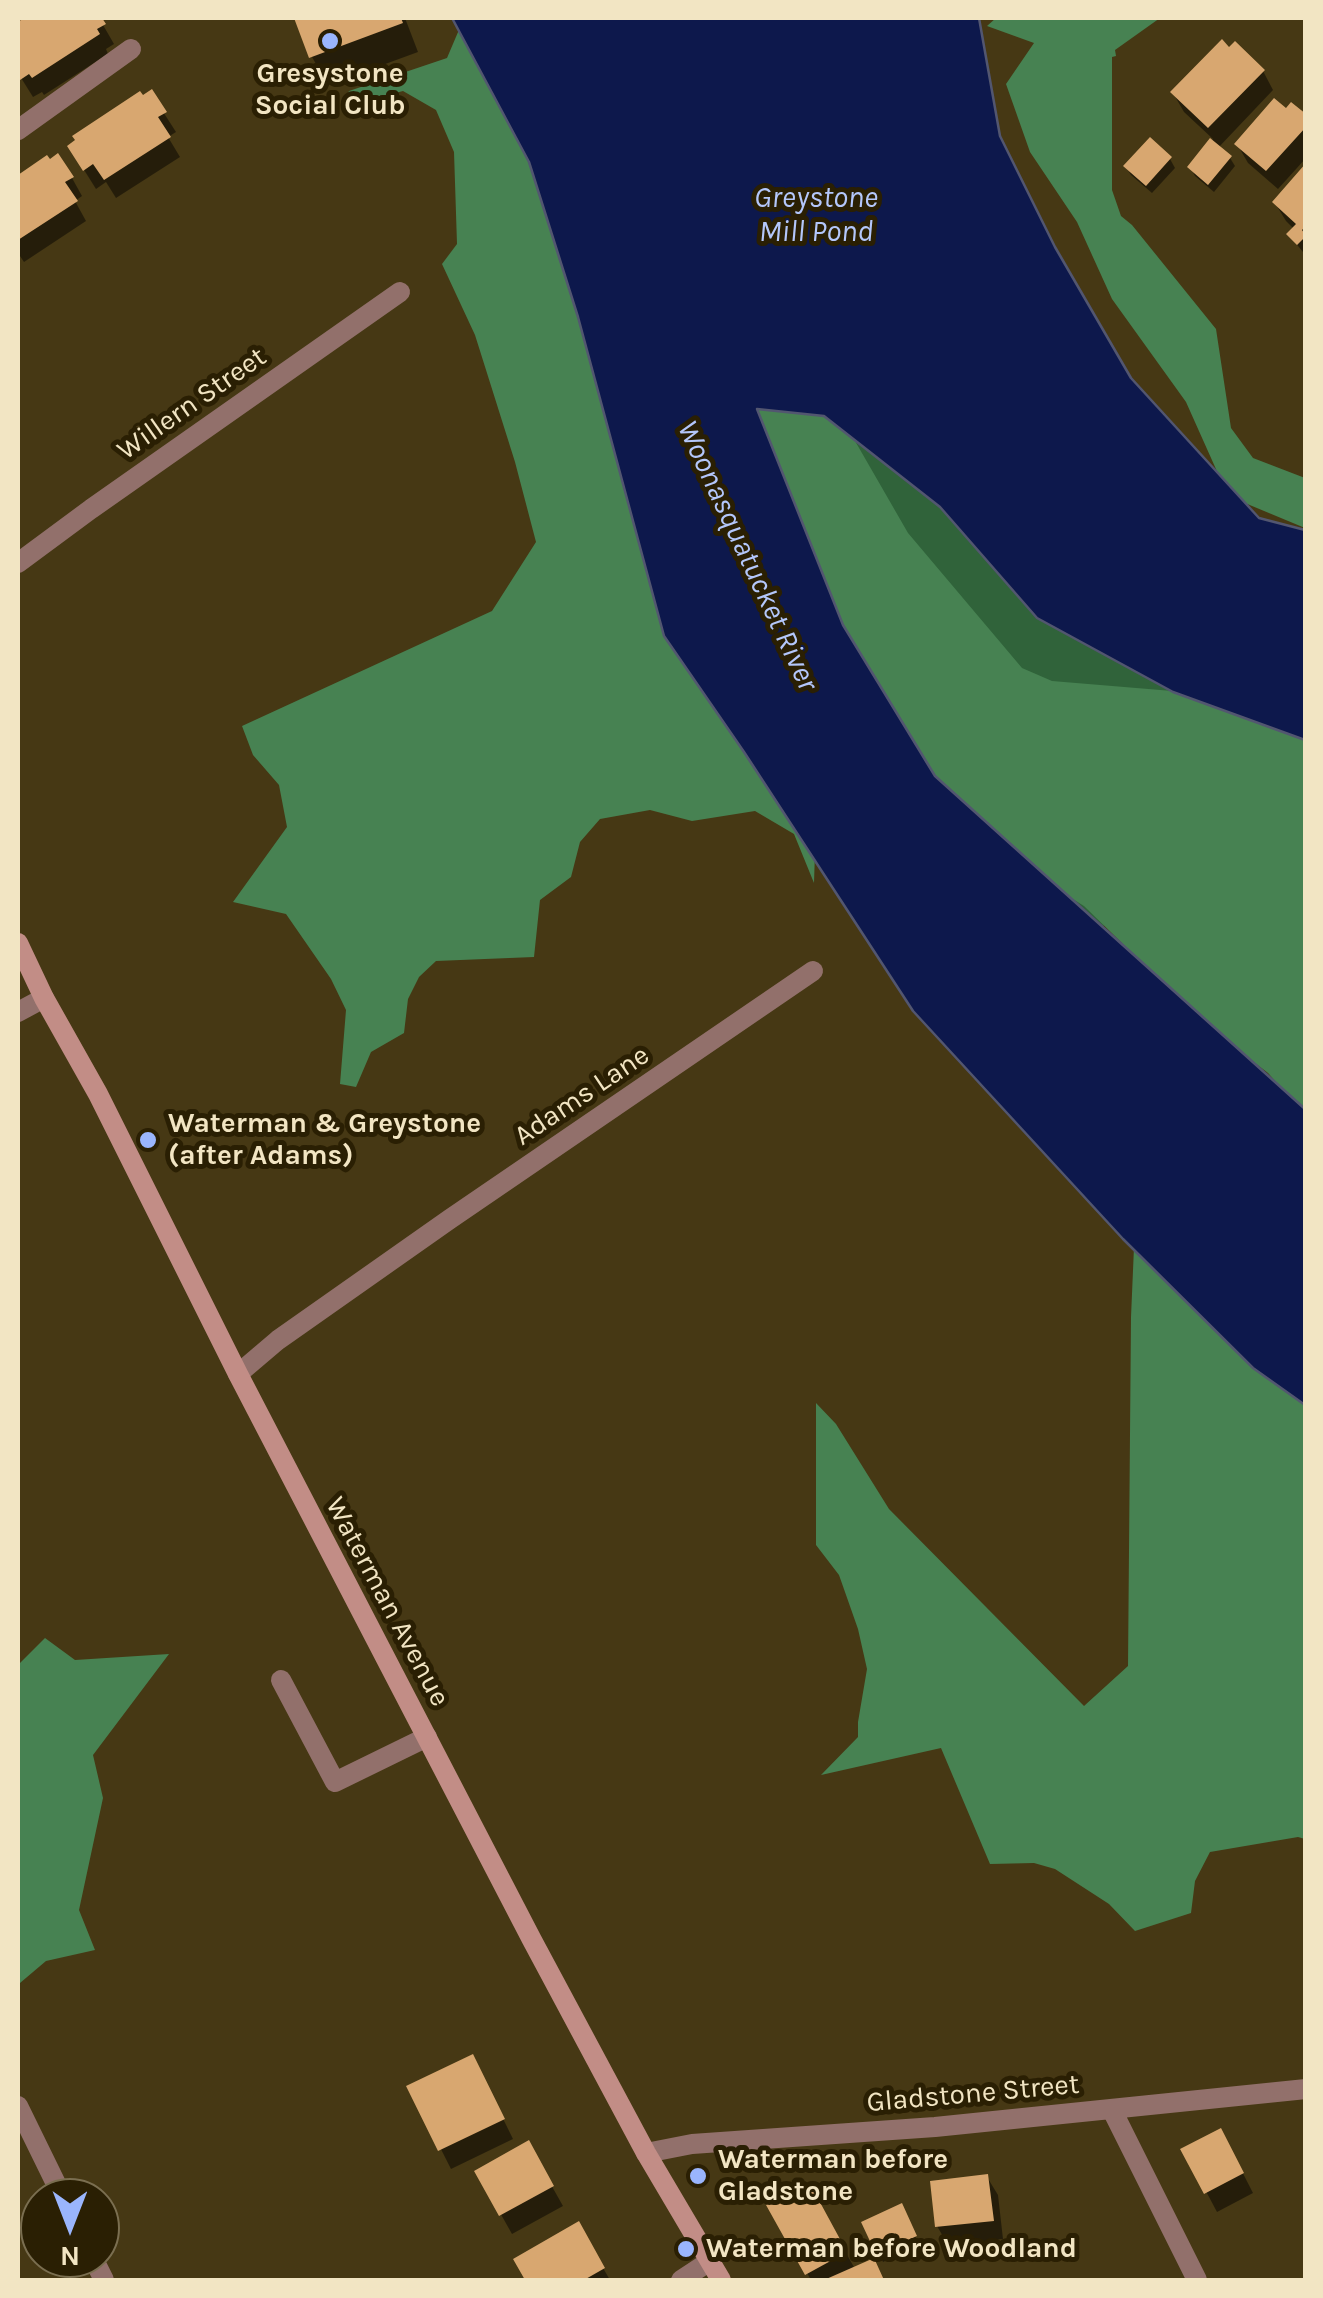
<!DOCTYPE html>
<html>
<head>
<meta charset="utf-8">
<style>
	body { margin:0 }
	#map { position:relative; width:1323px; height:2298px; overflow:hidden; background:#463814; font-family:Karla,sans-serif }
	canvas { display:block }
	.frame { position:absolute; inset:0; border:20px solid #f2e5c3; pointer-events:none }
	.north { position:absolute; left:20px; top:2178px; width:100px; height:100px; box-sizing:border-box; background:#2a1f03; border:2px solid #7a6e50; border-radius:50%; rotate:180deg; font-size:28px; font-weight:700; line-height:40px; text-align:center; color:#f2e5c3 }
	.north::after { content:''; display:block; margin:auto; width:35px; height:45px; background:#9ab5fd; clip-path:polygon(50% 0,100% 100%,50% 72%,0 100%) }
</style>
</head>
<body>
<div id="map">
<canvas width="1323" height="2298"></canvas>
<div class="frame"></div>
<div class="north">N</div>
</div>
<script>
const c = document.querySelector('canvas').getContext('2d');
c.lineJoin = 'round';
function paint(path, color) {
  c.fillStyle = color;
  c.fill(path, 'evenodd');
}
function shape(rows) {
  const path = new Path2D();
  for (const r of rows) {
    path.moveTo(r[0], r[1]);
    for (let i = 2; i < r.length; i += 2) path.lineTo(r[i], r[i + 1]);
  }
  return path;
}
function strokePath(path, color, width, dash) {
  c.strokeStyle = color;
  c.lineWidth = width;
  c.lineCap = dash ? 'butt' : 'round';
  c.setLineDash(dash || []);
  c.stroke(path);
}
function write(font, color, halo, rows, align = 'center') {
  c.font = font + ' Karla,sans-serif';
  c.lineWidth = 10;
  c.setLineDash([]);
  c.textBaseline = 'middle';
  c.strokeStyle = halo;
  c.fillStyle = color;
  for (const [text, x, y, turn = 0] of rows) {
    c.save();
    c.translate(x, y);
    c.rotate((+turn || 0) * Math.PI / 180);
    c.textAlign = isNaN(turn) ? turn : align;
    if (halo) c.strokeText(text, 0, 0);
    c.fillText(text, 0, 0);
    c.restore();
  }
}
const green = shape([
	[823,416,940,507,1037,618,1173,692,1091,858,1104,927,935,776]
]);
const forest = shape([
	[464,18,473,18,816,821,814,883,794,834,755,811,692,821,650,810,600,819,580,842,571,877,540,900,534,957,436,961,419,977,408,999,404,1033,371,1052,356,1087,340,1084,346,1010,331,979,286,914,233,902,287,827,279,785,253,755,242,726,492,611,536,542,515,462,475,335,442,264,457,244,454,152,436,110,403,91,358,103,345,99,349,91,447,58],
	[996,18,1160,18,1115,50,1116,56,1112,57,1112,190,1121,216,1132,225,1216,329,1231,428,1253,458,1305,478,1305,528,1228,496,1186,402,1112,299,1077,222,1030,152,1006,84,1034,43,987,26],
	[816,405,851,434,908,533,1022,668,1052,681,1305,702,1305,1115,1268,1073,1209,1028,1084,906,1011,861,944,791,823,606,740,407],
	[1137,1177,1305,1354,1305,1839,1298,1837,1210,1852,1195,1881,1191,1913,1135,1931,1109,1904,1055,1869,1034,1863,990,1864,941,1748,821,1775,858,1737,858,1722,867,1669,858,1629,839,1575,816,1545,816,1403,836,1424,889,1509,1084,1706,1128,1666,1131,1317],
	[45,1638,75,1660,169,1654,93,1755,103,1798,79,1910,95,1950,46,1961,20,1983,18,2015,18,1665]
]);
const water = shape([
	[452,18,979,18,1000,136,1055,247,1131,378,1259,518,1305,530,1305,740,1173,692,1037,618,940,507,824,416,757,409,843,625,935,776,1305,1109,1305,1405,1253,1368,1123,1239,913,1011,744,752,664,636,578,317,529,162,452,18]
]);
const shadow = shape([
	[29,18,99,18,114,44,106,49,108,54,44,95,42,92,33,97,18,73,18,25],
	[297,18,405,18,418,52,328,85,312,57],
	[1230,50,1263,71,1273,90,1218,148,1230,158,1235,166,1214,192,1195,176,1190,167,1213,139,1184,112,1173,93],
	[151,93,176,132,168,137,180,157,116,198,106,182,96,189,81,165,142,98],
	[1286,112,1306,118,1306,158,1278,189,1248,163,1237,144],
	[47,159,72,178,82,196,75,201,86,221,24,262,18,253,18,178],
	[1170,159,1175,168,1152,193,1131,175,1126,167],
	[1306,167,1306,249,1303,252,1289,235,1294,229,1286,221,1275,203],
	[482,2076,513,2139,451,2169,410,2088],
	[528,2144,563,2206,512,2234,477,2172],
	[1184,2150,1231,2150,1253,2193,1217,2212],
	[987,2177,998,2195,1003,2239,948,2245,937,2226],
	[808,2185,855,2269,873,2261,884,2280,811,2280,770,2206],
	[906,2215,919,2245,883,2262,865,2223],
	[578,2225,610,2280,528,2280,516,2260]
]);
const building = shape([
	[24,18,102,18,106,24,97,29,100,34,32,78,29,74,20,80,18,76,18,22],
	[294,18,401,18,403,23,309,58],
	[1222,39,1229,47,1235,41,1265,70,1208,128,1170,92],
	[152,89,167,112,158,117,171,137,104,180,93,164,83,171,67,146,75,140,72,136,140,91,143,95],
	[1274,98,1286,108,1291,102,1306,114,1306,127,1266,171,1234,144],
	[1150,137,1172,157,1146,186,1123,166],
	[1210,138,1232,156,1208,185,1187,167],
	[58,153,74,177,65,182,78,201,18,240,18,175,47,155,50,159],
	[1306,163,1306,226,1302,230,1306,236,1297,245,1286,234,1296,224,1272,202],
	[473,2054,505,2119,438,2151,406,2086],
	[1221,2128,1244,2173,1204,2194,1180,2149],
	[529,2140,554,2186,499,2216,474,2171],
	[988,2174,994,2221,935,2227,930,2181],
	[809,2182,847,2252,805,2275,766,2205],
	[902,2203,917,2236,876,2254,861,2222],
	[579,2221,605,2268,584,2280,525,2280,513,2259],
	[874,2258,884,2280,824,2280]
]);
const lane = shape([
	[281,1680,335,1782,427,1737]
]);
const street = shape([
	[18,130,131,49],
	[18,563,91,509,400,292],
	[18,1012,44,998],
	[238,1374,278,1340,450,1219,813,971],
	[18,2106,63,2198],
	[1112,2110,1197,2280],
	[646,2153,692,2144,935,2127,1306,2089],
	[93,2258,104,2280],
	[681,2280,710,2261]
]);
const secondary = shape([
	[18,943,44,998,98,1094,238,1374,532,1940,646,2153,721,2280]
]);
const markers = [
	[330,41,10,"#9ab5fd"],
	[148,1140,10,"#9ab5fd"],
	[698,2176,10,"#9ab5fd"],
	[686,2249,10,"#9ab5fd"]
];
const poiNames = [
	["Gresystone",330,74,"center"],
	["Social Club",330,106,"center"],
	["Waterman & Greystone",168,1124],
	["(after Adams)",168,1156],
	["Waterman before",718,2160],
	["Gladstone",718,2192],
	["Waterman before Woodland",706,2249]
];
const streetNames = [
	["Willern Street",192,404,-35],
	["Adams Lane",582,1096,-34],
	["Waterman Avenue",387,1602,62],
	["Gladstone Street",973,2094,-5]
];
const waterNames = [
	["Greystone",816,198],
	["Mill Pond",816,232],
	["Woonasquatucket River",747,556,65]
];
paint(green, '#30633a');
paint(forest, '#478252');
paint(water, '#0d184c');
strokePath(water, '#525670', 2.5);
paint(shadow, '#0007');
paint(building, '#d8a770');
strokePath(lane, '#92706b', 20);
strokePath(street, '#92706b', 20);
strokePath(secondary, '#c28d86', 20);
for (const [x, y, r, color] of markers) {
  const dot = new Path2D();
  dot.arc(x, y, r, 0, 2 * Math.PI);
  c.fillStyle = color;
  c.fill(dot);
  strokePath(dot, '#2a1f03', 4);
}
write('bold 28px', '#f2e5c3', '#2a1f03', poiNames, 'left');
write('28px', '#f2e5c3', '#2a1f03', streetNames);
write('italic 30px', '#b4c7fb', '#2a1f03', waterNames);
</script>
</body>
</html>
